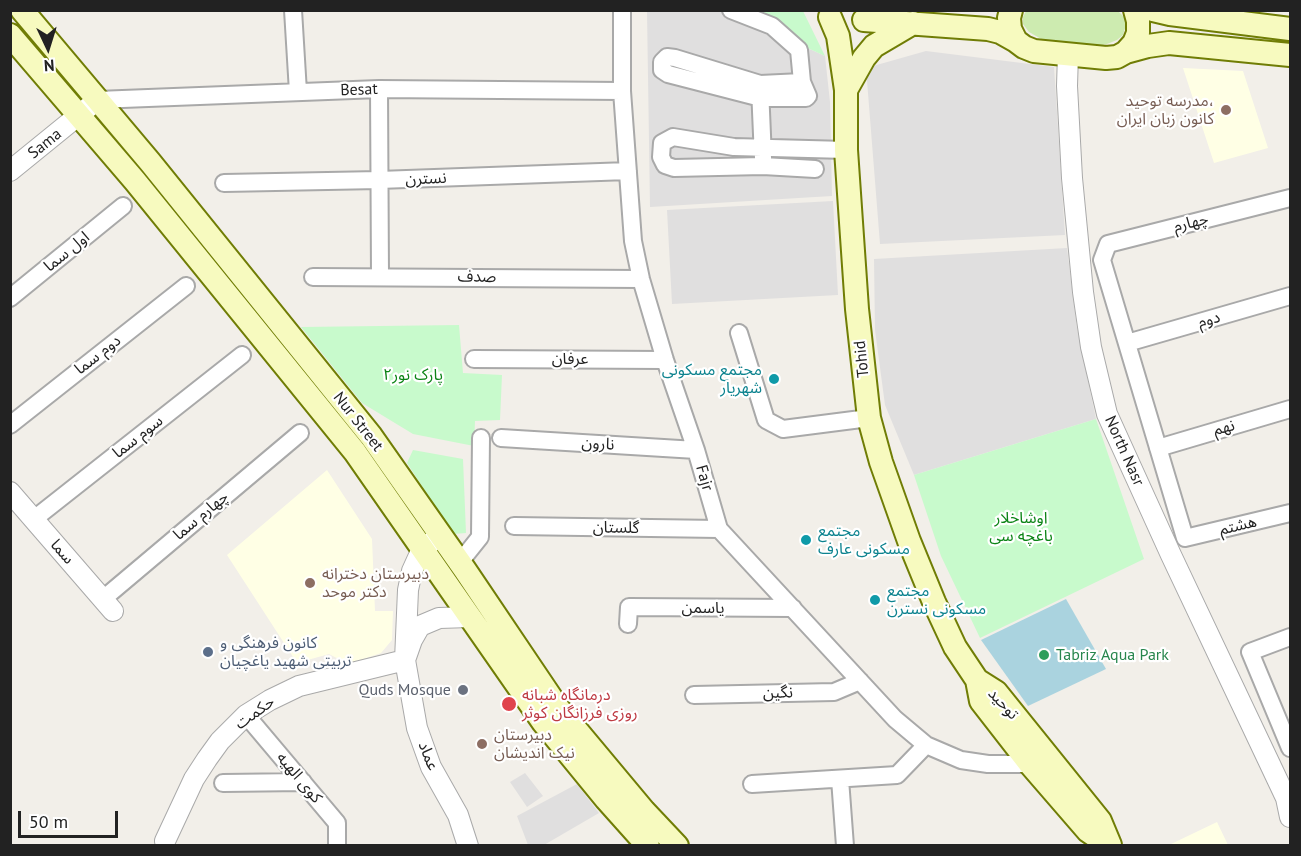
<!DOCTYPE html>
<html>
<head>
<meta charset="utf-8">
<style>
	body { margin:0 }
	#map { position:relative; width:1301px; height:856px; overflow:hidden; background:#f2efe9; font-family:"PT Sans",sans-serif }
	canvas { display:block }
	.frame { position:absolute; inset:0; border:12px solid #222; pointer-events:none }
	.north { position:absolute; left:18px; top:18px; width:60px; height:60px; -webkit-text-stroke:4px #fff; paint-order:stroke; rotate:176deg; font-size:16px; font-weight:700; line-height:24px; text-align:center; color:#222 }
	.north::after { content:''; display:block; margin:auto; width:21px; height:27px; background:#222; clip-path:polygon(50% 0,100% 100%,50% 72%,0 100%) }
	.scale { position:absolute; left:18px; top:811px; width:100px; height:27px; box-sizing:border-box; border:3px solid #222; border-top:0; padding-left:8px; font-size:18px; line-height:21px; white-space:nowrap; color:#222; -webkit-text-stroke:4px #fff; paint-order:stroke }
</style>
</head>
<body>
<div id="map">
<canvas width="1301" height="856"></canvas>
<div class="frame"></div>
<div class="north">N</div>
<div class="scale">50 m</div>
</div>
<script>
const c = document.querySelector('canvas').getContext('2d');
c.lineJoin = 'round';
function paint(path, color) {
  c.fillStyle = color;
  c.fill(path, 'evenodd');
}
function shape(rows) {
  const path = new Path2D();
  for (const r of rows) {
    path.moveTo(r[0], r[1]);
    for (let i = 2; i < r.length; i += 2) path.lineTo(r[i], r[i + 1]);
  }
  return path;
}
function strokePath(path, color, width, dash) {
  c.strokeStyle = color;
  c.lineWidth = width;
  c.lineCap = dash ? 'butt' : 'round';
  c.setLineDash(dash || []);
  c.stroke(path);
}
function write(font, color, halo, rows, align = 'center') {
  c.font = font + ' "PT Sans","Noto Sans Arabic",sans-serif';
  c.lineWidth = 4.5;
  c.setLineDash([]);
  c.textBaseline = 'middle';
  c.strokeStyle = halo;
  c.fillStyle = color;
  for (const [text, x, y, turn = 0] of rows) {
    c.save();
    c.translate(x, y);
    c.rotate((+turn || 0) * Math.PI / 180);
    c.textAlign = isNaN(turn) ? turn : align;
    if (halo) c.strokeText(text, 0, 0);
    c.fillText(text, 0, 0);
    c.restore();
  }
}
const residential = shape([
	[647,11,726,11,825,56,830,102,832,196,650,207],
	[926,51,1054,67,1065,235,880,244,866,68],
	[833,201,838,295,672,304,667,210],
	[1067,248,1077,328,1096,419,914,475,885,405,875,330,874,259],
	[525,773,543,796,527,807,510,782],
	[577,784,599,813,544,845,528,845,517,816]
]);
const education = shape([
	[1183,68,1243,71,1268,148,1214,163],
	[327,470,372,539,375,611,393,611,392,640,381,653,348,664,329,654,297,663,227,555],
	[1217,822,1228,845,1169,845]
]);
const grass = shape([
	[1026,11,1118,11,1124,17,1126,25,1123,35,1117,40,1107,44,1095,47,1060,45,1043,40,1029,32,1023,24,1023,17]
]);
const park = shape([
	[748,11,803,11,825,56,801,45],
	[459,325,463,373,502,375,500,420,475,421,474,446,413,434,362,403,301,327],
	[1096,419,1144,559,980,638,941,556,914,475],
	[413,450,463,459,466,533,453,534,407,463]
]);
const water = shape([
	[1066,599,1106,669,1028,706,981,640]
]);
const minor = shape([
	[293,10,298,92],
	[622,10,622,91,633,241,641,279,665,360,696,450,719,529,895,719,926,745,961,760,988,764,1030,764,1036,758],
	[731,10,772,26,799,50,802,82],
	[667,57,675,58,760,84,802,82,808,96,806,98,761,98,668,74,662,70,662,62,667,57],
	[760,88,763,158],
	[379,89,380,276],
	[97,100,379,89,622,91],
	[815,169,763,166,674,168,665,165,661,157,662,143,673,137,734,147,846,150],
	[224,183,379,180,628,171],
	[1290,198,1108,244,1102,260,1185,538,1290,513],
	[313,277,641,279],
	[10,298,123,206],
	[739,333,766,420,783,429,869,418],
	[1127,343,1290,296],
	[474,359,665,360],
	[10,425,186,286],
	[501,438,696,450],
	[1158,448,1290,409],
	[34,519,242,355],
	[514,526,719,529],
	[460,562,480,537,481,438],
	[103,599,300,433],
	[628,624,629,607,793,608],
	[1290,637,1250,652,1290,748],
	[694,695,834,692,860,681],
	[246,715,337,823,337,846],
	[840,779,845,846],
	[223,783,303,782],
	[752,784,897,775,926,745]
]);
const tertiary = shape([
	[1068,54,1067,86,1072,178,1083,292,1091,347,1107,414,1171,555,1286,798,1290,817],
	[10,171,90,106],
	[10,492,113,611],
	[433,541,422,549,412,571,408,590,405,660,412,640,420,626,439,618,470,617],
	[165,841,194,779,207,759,220,741,246,715,270,700,299,686,405,660,417,728,431,767,458,815,468,846]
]);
const secondary = shape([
	[22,10,150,162,371,436,465,570,558,708,644,811,677,846],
	[1011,10,1009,18,1010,29,1016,41,1024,47,1034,51,1106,58,1117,57,1126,52,1134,43,1138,33,1138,21,1135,10],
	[1153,10,1170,14,1290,29],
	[830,17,838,36,846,90,846,150,857,309,869,418,881,462,909,541,934,602,955,647,977,680,981,701,1030,764,1088,831,1110,846],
	[864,20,988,29,1000,32,1016,41],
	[10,35,135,181,355,452,543,722,606,799,648,846],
	[1126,52,1148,46,1169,43,1290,55],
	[846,90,864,58,874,46,913,23],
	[977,680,996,692,1100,821,1110,845]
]);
const markers = [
	[1226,110,6,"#8d6e63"],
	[774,379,6,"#0f9aa8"],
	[806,540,6,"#0f9aa8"],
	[310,583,6,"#8d6e63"],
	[875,600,6,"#0f9aa8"],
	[208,652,6,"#5c6f8a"],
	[1044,655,6,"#2e9e5b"],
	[463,690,6,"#6b7280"],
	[509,704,8,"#e0444e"],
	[482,744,6,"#8d6e63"]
];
const streetNames = [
	["Besat",359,90,-2],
	["Sama",45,144,-39],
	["نسترن",426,179,-2],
	["چهارم",1191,223,-14],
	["اول سما",67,252,-39],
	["صدف",477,277,1],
	["دوم",1209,320,-16],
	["دوم سما",98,355,-38],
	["عرفان",570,359],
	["Tohid",862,359,-96],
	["Nur Street",358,422,52],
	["نهم",1224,428,-16],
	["سوم سما",138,437,-38],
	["نارون",598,444,4],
	["North Nasr",1124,451,66],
	["Fajr",704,478,74],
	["چهارم سما",201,516,-40],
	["هشتم",1238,526,-13],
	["گلستان",616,528,1],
	["سما",62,552,49],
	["یاسمن",703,608],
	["نگین",778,693,-1],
	["توحید",1003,704,47],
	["حکمت",255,713,-36],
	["عماد",428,756,68],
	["کوی الهیه",299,778,50]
];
const educationNames = [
	["مدرسه توحید،",1214,101,"right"],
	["کانون زبان ایران",1214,119,"right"],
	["دبیرستان دخترانه",322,574],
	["دکتر موحد",322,592],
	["دبیرستان",494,735],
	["نیک اندیشان",494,753]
];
const cultureNames = [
	["مجتمع مسکونی",762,370,"right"],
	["شهریار",762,388,"right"],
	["مجتمع",818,531],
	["مسکونی عارف",818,549],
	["مجتمع",887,591],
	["مسکونی نسترن",887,609]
];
const parkNames = [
	["پارک نور۲",413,375],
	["اوشاخلار",1021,518],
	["باغچه سی",1021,536]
];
const serviceNames = [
	["کانون فرهنگی و",220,643],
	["تربیتی شهید یاغچیان",220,661]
];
const leisureNames = [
	["Tabriz Aqua Park",1056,655]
];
const worshipNames = [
	["Quds Mosque",451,690]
];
const healthNames = [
	["درمانگاه شبانه",522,695],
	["روزی فرزانگان کوثر",522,713]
];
paint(residential, '#e0dfdf');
paint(education, '#ffffe5');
paint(grass, '#cdebb0');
paint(park, '#c8facc');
paint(water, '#aad3df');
strokePath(minor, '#a9a9a9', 20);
strokePath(tertiary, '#a9a9a9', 22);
strokePath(secondary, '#707d05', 26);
strokePath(minor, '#fff', 16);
strokePath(tertiary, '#fff', 20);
strokePath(secondary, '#f7fabf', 22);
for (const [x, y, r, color] of markers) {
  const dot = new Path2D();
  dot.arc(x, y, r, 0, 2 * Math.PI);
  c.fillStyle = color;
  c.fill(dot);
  strokePath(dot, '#fff', 2);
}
write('16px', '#222', '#fff', streetNames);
write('16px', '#785e54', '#fff', educationNames, 'left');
write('16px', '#0d838f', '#fff', cultureNames, 'left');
write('16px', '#0c8416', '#fff', parkNames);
write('16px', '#4e5e75', '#fff', serviceNames, 'left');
write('16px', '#27864d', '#fff', leisureNames, 'left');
write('16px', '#5b616d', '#fff', worshipNames, 'right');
write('16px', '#be3a42', '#fff', healthNames, 'left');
</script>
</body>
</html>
